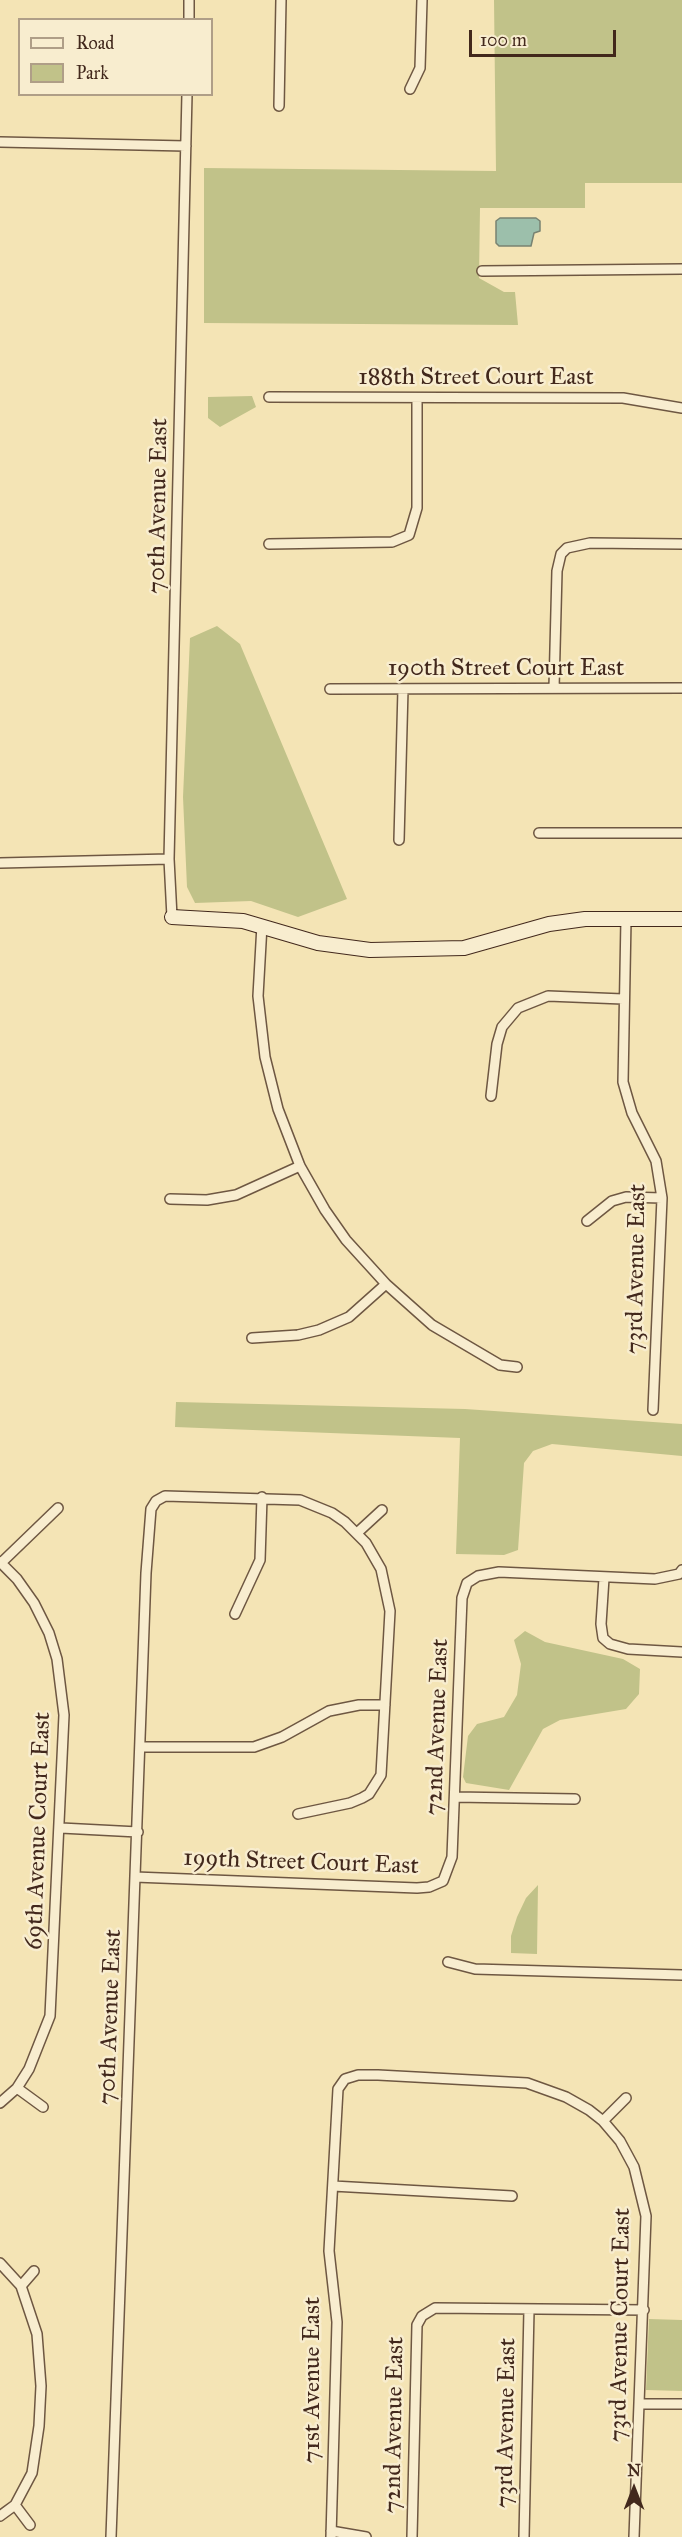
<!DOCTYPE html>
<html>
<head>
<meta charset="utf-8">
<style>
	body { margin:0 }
	#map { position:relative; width:682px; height:2537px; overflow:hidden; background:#f4e4b5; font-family:"IM FELL Great Primer",serif }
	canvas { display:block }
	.legend { position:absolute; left:18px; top:18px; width:195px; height:78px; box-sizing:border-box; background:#f8edcf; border:2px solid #af9e87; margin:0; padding:8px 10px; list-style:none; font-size:18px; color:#42281c }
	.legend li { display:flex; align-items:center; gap:12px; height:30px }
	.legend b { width:30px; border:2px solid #af9e87 }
	.north { position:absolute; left:604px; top:2459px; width:60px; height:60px; -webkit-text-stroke:4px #f8edcf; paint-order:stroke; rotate:0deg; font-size:16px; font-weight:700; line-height:24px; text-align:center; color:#42281c }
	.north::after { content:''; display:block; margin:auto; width:21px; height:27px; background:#42281c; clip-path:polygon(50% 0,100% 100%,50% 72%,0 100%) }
	.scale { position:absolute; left:469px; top:30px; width:147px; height:27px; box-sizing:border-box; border:3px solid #42281c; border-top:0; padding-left:8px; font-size:18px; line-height:21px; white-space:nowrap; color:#42281c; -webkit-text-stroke:4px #f8edcf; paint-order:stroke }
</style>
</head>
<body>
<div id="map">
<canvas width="682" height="2537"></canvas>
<ul class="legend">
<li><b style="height:8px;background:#f8edcf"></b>Road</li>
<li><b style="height:16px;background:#c1c289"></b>Park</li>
</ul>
<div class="north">N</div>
<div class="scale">100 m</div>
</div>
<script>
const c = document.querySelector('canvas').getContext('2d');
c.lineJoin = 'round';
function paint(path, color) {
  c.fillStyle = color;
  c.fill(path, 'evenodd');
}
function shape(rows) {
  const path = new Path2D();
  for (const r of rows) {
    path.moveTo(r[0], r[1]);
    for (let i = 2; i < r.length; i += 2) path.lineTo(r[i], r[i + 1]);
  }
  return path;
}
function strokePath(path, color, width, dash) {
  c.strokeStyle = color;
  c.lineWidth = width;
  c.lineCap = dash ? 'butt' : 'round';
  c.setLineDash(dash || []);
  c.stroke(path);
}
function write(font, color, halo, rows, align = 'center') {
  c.font = font + ' "IM FELL Great Primer",serif';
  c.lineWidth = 5;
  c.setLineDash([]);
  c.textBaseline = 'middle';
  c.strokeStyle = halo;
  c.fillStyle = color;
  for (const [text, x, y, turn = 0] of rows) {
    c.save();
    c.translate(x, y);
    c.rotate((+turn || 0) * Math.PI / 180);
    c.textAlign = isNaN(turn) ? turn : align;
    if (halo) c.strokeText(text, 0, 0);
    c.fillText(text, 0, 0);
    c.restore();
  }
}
const green = shape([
	[494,0,682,0,682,183,585,183,585,208,480,208,479,278,504,292,515,292,518,325,204,323,204,168,496,171],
	[252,396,256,407,220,427,208,418,208,397],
	[217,626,240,644,347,899,298,917,251,901,195,903,187,887,183,797,190,638],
	[176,1402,465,1409,682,1424,682,1456,552,1444,533,1451,524,1463,518,1550,504,1555,456,1554,460,1438,175,1427],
	[525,1631,545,1642,623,1659,640,1669,639,1694,626,1709,560,1720,543,1729,509,1790,466,1783,463,1777,468,1736,477,1724,504,1717,517,1695,521,1664,514,1640],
	[538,1885,537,1954,511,1953,511,1936,517,1917,526,1898],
	[649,2319,682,2320,682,2391,646,2390]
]);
const water = shape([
	[500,218,536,218,540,221,540,231,534,233,531,246,499,246,496,243,496,221,500,218]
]);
const street = shape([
	[189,20,189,0],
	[410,89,420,68,422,0],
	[279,106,281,0],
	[0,142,186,146],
	[482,271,682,269],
	[269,397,623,398,682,408],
	[269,544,392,542,409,535,417,508,417,399],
	[554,688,557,571,561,554,567,548,590,543,682,544],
	[330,689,682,688],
	[539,833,682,833],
	[399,840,403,689],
	[0,863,169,859],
	[172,917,169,859,187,94],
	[626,919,623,1082,632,1113,656,1161,662,1198,653,1410],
	[262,925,258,996,265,1057,278,1109,300,1166,325,1210,346,1240,386,1284,432,1325,500,1365,517,1367],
	[491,1096,497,1044,502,1027,518,1008,548,996,623,999],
	[170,1199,207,1200,236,1195,300,1166],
	[587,1221,612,1201,626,1197,662,1198],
	[252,1338,298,1335,319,1330,349,1317,386,1284],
	[357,1533,382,1510],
	[0,1562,17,1579,34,1603,49,1633,57,1659,64,1715,50,2016,29,2069,17,2088,0,2103],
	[1,1563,58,1508],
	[604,1578,601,1624,603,1638,610,1644,628,1649,682,1652],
	[235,1614,260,1560,262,1497],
	[141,1747,254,1747,282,1737,329,1711,359,1705,385,1705],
	[455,1797,575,1799],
	[61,1828,138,1832],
	[135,1877,417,1888,429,1887,443,1881,452,1857,462,1598,467,1583,478,1576,499,1572,655,1579,679,1574,682,1570],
	[448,1962,475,1969,682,1975],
	[17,2088,43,2107],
	[603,2121,626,2098],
	[333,2186,512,2196],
	[0,2263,21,2286,37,2334,41,2386,39,2426,32,2473,15,2505,0,2516],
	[21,2286,34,2271],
	[641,2404,682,2404],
	[15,2505,30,2525],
	[331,2531,366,2537],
	[111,2537,146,1573,151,1509,156,1501,165,1496,300,1500,332,1513,345,1522,366,1543,381,1569,390,1611,381,1775,369,1794,362,1798,350,1803,298,1814],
	[331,2537,337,2322,329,2251,338,2089,345,2079,358,2075,378,2075,527,2083,566,2097,589,2110,603,2121,620,2141,634,2167,646,2216,634,2537],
	[412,2537,417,2325,422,2316,435,2308,644,2310],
	[524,2537,529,2310]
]);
const secondary = shape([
	[172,917,243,921,318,943,370,950,464,948,549,924,585,919,682,919]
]);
const streetNames = [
	["188th Street Court East",476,378],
	["70th Avenue East",159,506,-89],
	["190th Street Court East",506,669],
	["73rd Avenue East",637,1269,-89],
	["72nd Avenue East",438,1727,-88],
	["69th Avenue Court East",39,1831,-88],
	["199th Street Court East",301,1863,2],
	["70th Avenue East",111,2017,-88],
	["73rd Avenue Court East",621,2325,-89],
	["71st Avenue East",313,2380,-90],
	["73rd Avenue East",507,2423,-89],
	["72nd Avenue East",395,2425,-89]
];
paint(green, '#c1c289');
paint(water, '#9cbfab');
strokePath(water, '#788372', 1.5);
strokePath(street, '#6e5742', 12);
strokePath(secondary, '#42281c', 16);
strokePath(street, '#f8edcf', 9);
strokePath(secondary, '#f8edcf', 14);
write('24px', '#42281c', '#f8edcf', streetNames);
</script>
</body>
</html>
